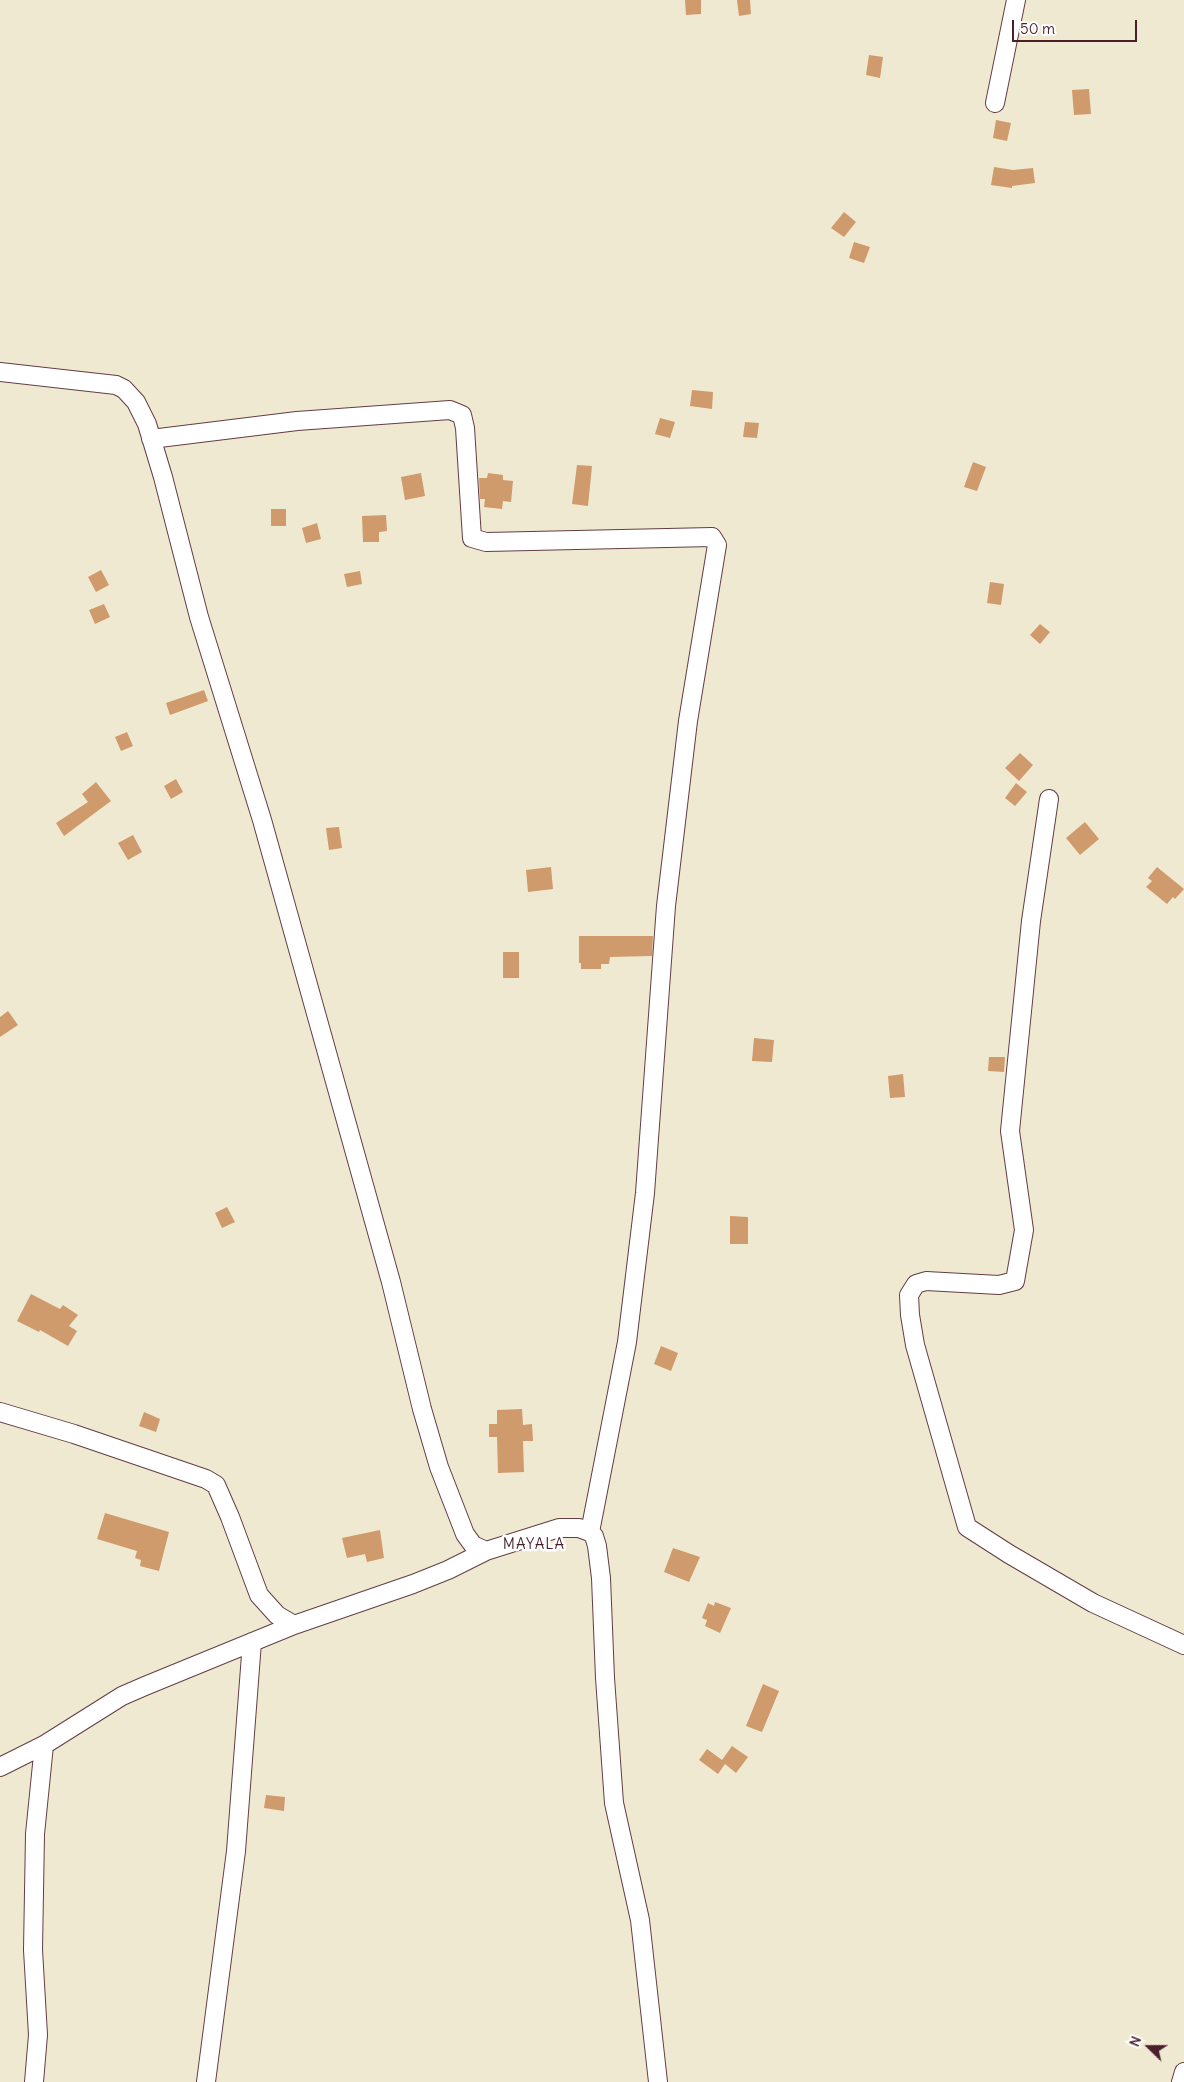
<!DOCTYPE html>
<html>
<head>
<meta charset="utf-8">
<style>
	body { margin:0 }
	#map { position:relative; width:1184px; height:2082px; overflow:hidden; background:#f0e9d1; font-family:Delius,sans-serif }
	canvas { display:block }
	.north { position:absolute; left:1124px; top:2022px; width:50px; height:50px; -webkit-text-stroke:4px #fff; paint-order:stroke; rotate:292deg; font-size:14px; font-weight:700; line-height:20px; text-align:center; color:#4a1f2b }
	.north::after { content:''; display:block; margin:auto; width:18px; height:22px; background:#4a1f2b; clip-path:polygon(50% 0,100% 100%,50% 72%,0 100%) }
	.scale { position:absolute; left:1012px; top:20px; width:125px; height:22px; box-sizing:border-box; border:2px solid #4a1f2b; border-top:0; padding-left:6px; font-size:15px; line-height:18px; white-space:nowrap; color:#4a1f2b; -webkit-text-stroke:4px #fff; paint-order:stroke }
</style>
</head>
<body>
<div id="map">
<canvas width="1184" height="2082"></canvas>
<div class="north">N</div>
<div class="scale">50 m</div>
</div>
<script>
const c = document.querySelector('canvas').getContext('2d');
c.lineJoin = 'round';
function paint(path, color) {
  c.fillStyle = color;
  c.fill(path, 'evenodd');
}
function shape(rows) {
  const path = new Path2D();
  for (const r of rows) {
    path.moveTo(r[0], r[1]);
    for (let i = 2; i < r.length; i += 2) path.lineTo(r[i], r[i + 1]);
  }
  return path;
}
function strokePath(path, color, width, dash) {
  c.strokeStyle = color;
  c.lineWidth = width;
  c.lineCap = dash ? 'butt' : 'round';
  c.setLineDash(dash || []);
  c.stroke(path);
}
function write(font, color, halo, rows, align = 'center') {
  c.font = font + ' Delius,sans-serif';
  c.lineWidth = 5;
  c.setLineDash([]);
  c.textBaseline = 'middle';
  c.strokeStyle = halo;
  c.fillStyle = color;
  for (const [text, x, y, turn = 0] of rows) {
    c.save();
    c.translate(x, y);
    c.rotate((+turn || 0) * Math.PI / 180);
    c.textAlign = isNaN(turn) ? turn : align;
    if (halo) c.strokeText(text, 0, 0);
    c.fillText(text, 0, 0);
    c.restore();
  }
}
const building = shape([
	[685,0,701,0,701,14,686,15],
	[737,0,750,0,751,14,739,16],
	[869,55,883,57,880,78,866,75],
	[1089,89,1091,114,1074,115,1072,90],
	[996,120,1011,123,1007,141,993,138],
	[994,167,1013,170,1033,168,1035,183,1012,186,1012,188,991,185],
	[844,212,856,222,844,237,831,228],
	[854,242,870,247,864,263,849,258],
	[692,390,713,392,712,409,690,406],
	[660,418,675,422,670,438,655,434],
	[745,422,759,423,757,438,743,437],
	[973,462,986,467,977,491,964,487],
	[577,465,592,466,588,506,572,504],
	[421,473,425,496,405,500,401,477],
	[488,473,503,475,503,480,513,481,511,502,503,501,502,509,484,507,485,499,480,499,479,478,487,478],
	[271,509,286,509,286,526,271,526],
	[386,515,387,531,379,532,379,542,363,542,362,516],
	[317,523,321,539,306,543,302,528],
	[101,570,109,585,96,592,88,577],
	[360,571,362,584,347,587,344,574],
	[990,582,1004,584,1001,605,987,603],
	[104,604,110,617,95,624,89,610],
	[1040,624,1050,632,1040,644,1030,635],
	[204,690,208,701,170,715,166,703],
	[127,732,133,746,121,751,115,737],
	[1020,753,1033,765,1019,781,1005,768],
	[176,779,183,792,171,799,164,786],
	[96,782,111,801,64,836,56,823,88,802,82,794],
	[1016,783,1027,792,1015,806,1005,798],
	[1085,822,1099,839,1080,855,1066,838],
	[339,827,342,848,329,850,326,828],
	[133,835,142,852,128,860,118,843],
	[551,867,553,889,528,892,526,870],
	[1157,867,1184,889,1175,899,1173,897,1167,904,1146,887,1152,881,1148,878],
	[579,936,653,936,652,956,610,957,609,964,601,964,601,969,581,969,581,963,579,963],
	[503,952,519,952,519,978,503,978],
	[8,1011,18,1025,0,1037,0,1017],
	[754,1038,774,1040,772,1062,752,1061],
	[989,1057,1005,1057,1004,1072,988,1071],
	[903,1074,905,1097,890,1098,888,1076],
	[227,1207,235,1222,222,1228,215,1213],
	[730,1216,748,1217,748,1244,730,1244],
	[31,1294,60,1309,63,1305,78,1315,69,1326,77,1331,68,1346,40,1330,39,1332,17,1321],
	[661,1346,678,1353,671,1371,654,1364],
	[522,1409,523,1425,532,1424,533,1441,523,1441,524,1472,498,1473,497,1437,489,1437,489,1424,497,1424,497,1410],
	[144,1412,160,1419,156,1432,139,1426],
	[105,1513,169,1532,159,1571,140,1566,141,1560,135,1558,137,1551,97,1539],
	[380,1530,384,1558,367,1562,365,1554,347,1558,342,1538],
	[673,1548,700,1557,689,1582,664,1572],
	[715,1602,731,1608,720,1633,705,1626,707,1620,702,1618,708,1603,714,1606],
	[763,1684,779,1691,762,1732,746,1726],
	[732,1746,748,1757,736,1773,725,1764,718,1774,699,1760,707,1749,722,1760],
	[266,1795,285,1797,284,1811,264,1808]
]);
const street = shape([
	[995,103,1016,0],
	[0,372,116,385,124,389,136,402,147,424,163,477,199,617,262,820,391,1282,422,1409,439,1467,465,1534,473,1545,486,1551,559,1528,579,1528,590,1532,594,1536,597,1546,601,1578,605,1678,614,1803,640,1920,658,2082],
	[151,439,297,421,450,410,462,415,465,428,472,538,486,542,712,537,717,545,688,721,666,906,645,1193,627,1342,590,1532],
	[1049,799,1031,921,1010,1131,1024,1230,1015,1281,999,1285,926,1281,916,1284,909,1295,910,1315,915,1345,967,1527,1009,1554,1093,1603,1184,1645],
	[0,1412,74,1434,206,1479,216,1485,230,1517,259,1595,277,1615,294,1625],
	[0,1767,44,1745,122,1696,145,1686,294,1625,413,1584,448,1570,486,1551],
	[34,2082,38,2035,33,1950,35,1834,44,1745],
	[206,2082,236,1851,252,1642],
	[1181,2082,1184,2072]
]);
const quarterNames = [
	["MAYALA",534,1545]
];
paint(building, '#cf9a6c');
strokePath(street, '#633d44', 20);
strokePath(street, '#fff', 18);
c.letterSpacing = '1px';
write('15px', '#4a1f2b', '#fff', quarterNames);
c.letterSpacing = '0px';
</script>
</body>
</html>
